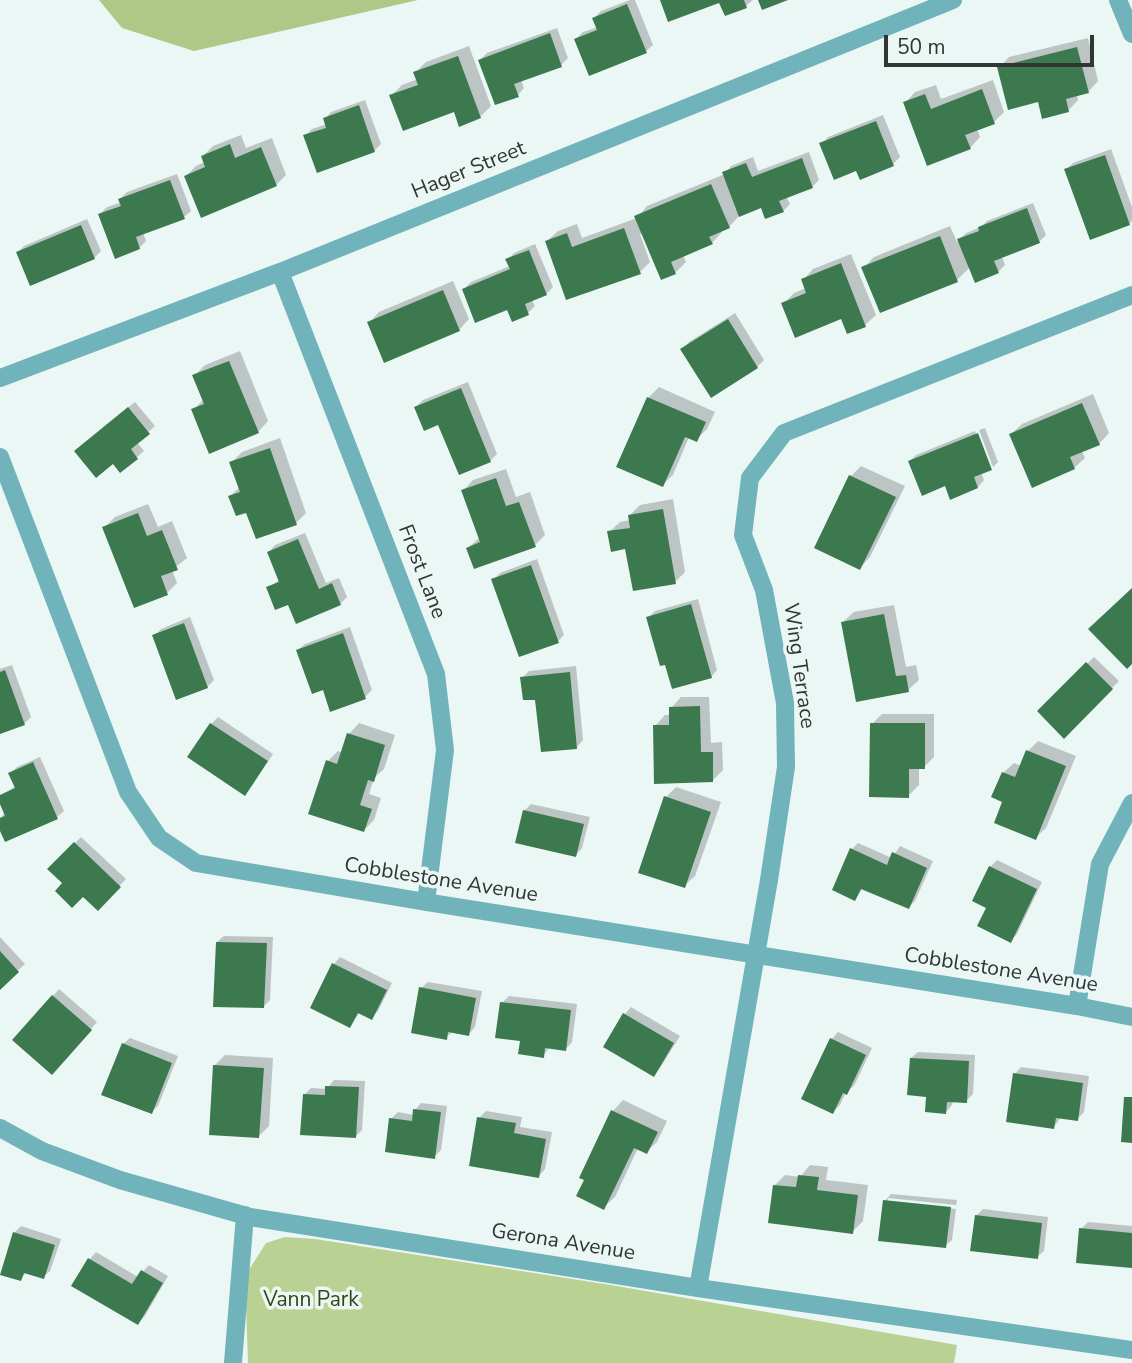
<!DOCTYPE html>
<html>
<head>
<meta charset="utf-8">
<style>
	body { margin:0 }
	#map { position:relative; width:1132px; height:1363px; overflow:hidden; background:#ebf7f4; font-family:"Nunito Sans",sans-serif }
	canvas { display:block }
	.scale { position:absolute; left:884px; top:35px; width:210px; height:32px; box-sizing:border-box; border:4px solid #313534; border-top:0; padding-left:9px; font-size:21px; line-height:24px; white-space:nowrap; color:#313534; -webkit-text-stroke:5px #ebf7f4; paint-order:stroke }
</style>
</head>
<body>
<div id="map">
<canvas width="1132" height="1363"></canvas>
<div class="scale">50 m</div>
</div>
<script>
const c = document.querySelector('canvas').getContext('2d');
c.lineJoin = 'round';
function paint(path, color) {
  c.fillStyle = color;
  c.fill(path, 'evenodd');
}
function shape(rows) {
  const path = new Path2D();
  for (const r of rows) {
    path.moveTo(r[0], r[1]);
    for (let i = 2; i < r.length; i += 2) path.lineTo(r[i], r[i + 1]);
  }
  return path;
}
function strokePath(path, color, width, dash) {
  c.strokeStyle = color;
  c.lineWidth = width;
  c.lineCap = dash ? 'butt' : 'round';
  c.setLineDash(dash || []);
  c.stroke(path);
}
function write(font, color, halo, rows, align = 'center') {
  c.font = font + ' "Nunito Sans",sans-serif';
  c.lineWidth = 7;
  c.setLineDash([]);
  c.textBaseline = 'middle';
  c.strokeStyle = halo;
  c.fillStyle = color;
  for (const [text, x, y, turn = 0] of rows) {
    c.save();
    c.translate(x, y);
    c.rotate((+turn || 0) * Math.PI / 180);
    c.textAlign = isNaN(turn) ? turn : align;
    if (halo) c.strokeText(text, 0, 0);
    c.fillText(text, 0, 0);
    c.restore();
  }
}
const green = shape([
	[285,1237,315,1239,611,1285,957,1345,954,1363,248,1363,245,1276,266,1243]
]);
const forest = shape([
	[99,0,418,0,194,51,122,28]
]);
const shadow = shape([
	[630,0,635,0,653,45,646,51,576,39,583,32,598,27,594,18,601,11],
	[662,0,753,0,746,6,720,0],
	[557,28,568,58,561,65,521,80,524,88,518,95,480,60,487,53],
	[1088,38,1098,81,1088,92,1077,94,1078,100,1068,111,1040,100,999,68,1009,57],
	[469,46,491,106,480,117,391,96,402,85,418,79,415,73,426,62],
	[993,80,1004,112,994,122,977,129,980,137,970,148,905,103,915,92,936,85,941,99],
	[365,100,381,144,374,151,305,136,312,129,327,124,325,119,331,112],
	[883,115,900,157,893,164,857,169,822,144,828,137],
	[241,135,246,148,272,138,286,175,276,185,186,176,196,166,205,162,203,156,213,146],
	[1111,149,1132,207,1132,221,1129,224,1067,169,1073,163],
	[809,152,819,180,812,187,786,196,790,204,783,211,762,206,739,216,729,227,721,230,722,232,712,243,683,255,686,262,675,273,662,278,643,233,640,234,650,262,640,272,547,241,558,231,577,224,582,238,637,218,647,206,725,174,731,166,753,157,758,171],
	[177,174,191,211,184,217,143,232,146,241,139,248,100,214,107,207,122,202,120,199,127,192],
	[1033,203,1046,235,1039,242,1002,257,1005,265,998,272,970,267,957,280,881,311,863,268,874,257,950,226,957,242,966,233,981,227,987,221],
	[87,219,101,251,94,258,18,252,24,246],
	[535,244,553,287,546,294,532,300,535,306,528,313,508,308,464,289,471,282,510,266,507,260,514,253],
	[851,254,876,315,865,325,842,317,783,304,794,293,806,288,803,280,813,269],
	[453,281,469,319,459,330,369,323,379,312],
	[735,313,764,360,757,367,712,395,682,349,689,342],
	[240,351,268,421,258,432,193,410,204,399,194,376,205,365],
	[468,382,497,454,490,461,460,473,439,423,416,407,423,400],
	[659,387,715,412,707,429,696,440,689,437,673,475,662,485,648,398],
	[1093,394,1109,433,1099,444,1082,451,1085,458,1074,468,1011,434,1022,424],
	[135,402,155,426,137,442,144,451,121,471,114,462,83,444],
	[985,428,998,462,993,467,979,430],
	[975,431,990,467,992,467,981,472,984,480,978,487,951,497,946,484,910,461,916,455],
	[280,438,306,513,296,523,247,511,230,496,240,487,231,463,242,452],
	[861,466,905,486,870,557,860,568,851,476],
	[506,469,516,497,530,492,545,535,535,545,468,548,479,538,463,491,473,480],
	[673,499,685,572,675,582,609,532,620,522,630,520,629,516,640,505],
	[148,504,158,527,172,521,187,558,172,570,177,583,167,593,104,528,115,517],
	[305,533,326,583,339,578,347,597,340,604,289,602,268,588,280,579,269,552,275,545],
	[537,559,564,635,558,641,493,580,500,573],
	[698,599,717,670,711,677,666,663,648,618,655,611],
	[894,605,906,667,916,665,919,680,908,690,843,622,854,612],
	[190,617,214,680,207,687,154,636,161,629],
	[350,627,372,690,365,697,331,709,324,687,298,650,305,644],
	[1094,657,1119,681,1064,736,1039,711],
	[12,665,31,717,24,724,0,732,0,669],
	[576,666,583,740,577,747,522,678,529,671],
	[681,697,709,697,711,743,722,742,723,770,713,780,655,726,665,715,671,715,671,708],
	[882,714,934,714,934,757,924,767,919,767,919,785,908,796,872,724],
	[218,717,273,754,251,787,211,724],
	[359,723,395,735,384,769,374,778,369,794,381,798,374,820,364,830,328,761,338,751,343,753,349,734],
	[1038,741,1076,756,1046,828,1035,838,1005,802,1003,773,1014,763,1021,766,1028,751],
	[40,757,64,811,57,817,0,826,0,818,4,814,0,796,16,786,10,774,17,767],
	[676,787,721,802,695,876,684,886,666,797],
	[531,804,590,817,582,848,576,855,524,811],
	[81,837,126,879,98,908,50,869],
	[858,843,892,858,900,846,933,861,915,901,909,907,863,888,855,899,852,849],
	[997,860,1042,882,1017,934,1010,941,990,867],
	[224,936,273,937,270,1000,264,1006,217,942],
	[0,937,25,964,0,987],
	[340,957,392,983,378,1011,372,1017,360,1012,350,1026,334,964],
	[428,982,482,991,475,1027,469,1034,453,1031,446,1038,421,988],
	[59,989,97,1022,58,1066,53,996],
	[509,996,577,1004,572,1042,566,1049,550,1047,543,1056,522,1040,502,1003],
	[631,1007,680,1036,660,1068,653,1075,605,1046,625,1014],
	[838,1032,872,1048,854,1086,846,1092,840,1105,833,1112,803,1098,832,1039],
	[130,1038,178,1056,158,1106,151,1112,123,1044],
	[918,1052,975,1055,973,1094,966,1101,953,1100,952,1105,946,1112,928,1095,911,1058],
	[225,1055,273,1058,269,1126,259,1136,215,1065],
	[1021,1067,1089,1076,1084,1112,1077,1119,1061,1117,1054,1127,1015,1074],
	[334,1080,365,1081,362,1130,355,1137,304,1095,311,1088,327,1089],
	[623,1100,667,1121,657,1142,646,1152,638,1148,615,1197,604,1207,613,1111],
	[421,1103,447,1106,441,1150,434,1157,391,1119,398,1112,414,1115,415,1110],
	[486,1111,522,1117,520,1127,552,1132,545,1169,539,1176,479,1118],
	[810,1165,828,1167,826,1180,868,1185,863,1221,852,1232,775,1185,785,1175,800,1177],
	[891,1194,957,1200,956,1205,888,1198,888,1202,956,1209,952,1240,945,1246,885,1201],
	[983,1209,1048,1217,1044,1251,1037,1257,976,1216],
	[1088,1222,1132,1226,1132,1266,1081,1229],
	[21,1226,61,1239,50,1271,43,1277,27,1272,20,1279,14,1233],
	[96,1252,138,1277,149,1265,168,1276,145,1316,138,1323,90,1259]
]);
const building = shape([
	[660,0,744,0,747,8,725,16,719,3,668,22],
	[758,0,788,0,762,10],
	[627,4,647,53,589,76,574,39,597,30,592,18],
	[550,33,562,67,514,84,519,97,495,105,478,60],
	[1077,47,1089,93,1066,99,1069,112,1042,119,1038,102,1008,110,997,67],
	[458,56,481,118,459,127,454,112,403,131,389,95,418,85,413,72],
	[982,89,995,124,965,135,971,149,927,166,903,102,925,94,931,109],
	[359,105,375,152,317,173,303,135,326,128,323,118],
	[876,121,894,166,860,180,856,171,834,180,819,143],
	[230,144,235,158,261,147,277,186,201,218,184,176,205,167,201,156],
	[1105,155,1130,225,1090,240,1064,169],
	[802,158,813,188,779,201,784,212,765,219,761,208,739,217,722,172,746,163,752,177],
	[170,180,185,219,136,237,140,249,115,259,98,214,121,206,118,199],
	[711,184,730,228,709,237,713,244,671,262,676,274,661,280,634,216],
	[1027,208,1040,243,994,261,999,273,975,283,957,239,979,231,978,227],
	[81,225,95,259,30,286,16,252],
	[624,228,641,274,566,300,545,241,567,233,572,247],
	[940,236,958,282,880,313,861,267],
	[529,250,547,295,525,304,529,315,512,322,507,310,475,323,462,289,510,269,505,259],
	[841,263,866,327,847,334,841,319,795,338,781,303,806,293,801,279],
	[443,290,460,331,384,363,367,322],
	[728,319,758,368,711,398,680,349],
	[229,361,259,433,209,454,191,409,204,404,192,375],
	[461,388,491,462,459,475,438,425,424,431,414,407],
	[647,397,706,422,697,442,685,437,663,487,616,467],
	[1082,403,1100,445,1070,457,1075,469,1032,488,1009,434],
	[128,407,150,434,131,449,138,459,120,473,113,464,96,478,74,451],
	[978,433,992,470,974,477,978,488,950,500,945,486,922,496,908,461],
	[270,448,297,525,256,539,246,513,236,516,228,496,240,492,229,462],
	[849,475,896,497,860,570,814,548],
	[496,478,506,506,519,502,536,547,474,569,466,548,480,542,461,490],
	[663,509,676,584,633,591,625,549,611,552,607,531,630,528,628,515],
	[138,513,147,536,162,530,178,570,161,576,168,595,134,608,102,527],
	[298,539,319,589,332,583,341,605,296,624,288,605,275,610,266,587,279,582,267,552],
	[531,565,559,643,519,657,491,579],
	[1132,588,1132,664,1127,669,1088,629],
	[691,604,712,678,672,689,665,665,660,666,646,617],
	[884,614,896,676,906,675,909,692,856,702,841,622],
	[184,623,208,688,176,700,152,635],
	[343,633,366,699,330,712,323,690,312,694,296,650],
	[1086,662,1113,689,1064,739,1037,711],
	[5,670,25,725,0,734,0,672],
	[570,672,577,749,541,752,535,700,523,700,520,677],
	[700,706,701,752,713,752,713,782,654,784,653,725,669,725,669,707],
	[210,723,268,761,245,796,187,757],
	[870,723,925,723,925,769,909,769,909,798,869,797],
	[347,733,385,745,374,782,368,780,360,805,372,809,364,832,308,814,326,760,337,764],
	[1026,750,1066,766,1036,840,994,823,1002,802,991,797,1002,772,1015,777],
	[33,762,58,819,5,842,0,831,0,818,5,816,0,804,0,795,15,788,8,773],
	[664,796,711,812,685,888,638,873],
	[523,810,584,824,576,857,515,843],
	[74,842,121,887,98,911,83,897,72,908,55,891,62,883,47,869],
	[850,848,887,865,892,852,927,868,909,909,861,889,855,901,832,890],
	[989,866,1037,889,1011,943,977,926,986,908,972,901],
	[216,942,267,943,264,1008,213,1007],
	[0,951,19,972,0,990],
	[332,963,387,990,372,1020,358,1013,350,1028,310,1008],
	[419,987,476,998,469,1036,448,1032,447,1040,411,1033],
	[52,995,92,1030,52,1075,12,1040],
	[500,1002,571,1010,566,1051,545,1048,544,1058,518,1054,520,1041,495,1038],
	[623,1013,674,1043,654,1077,603,1047],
	[830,1038,866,1055,847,1095,843,1093,833,1114,801,1099],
	[122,1043,172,1063,152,1114,101,1095],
	[910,1058,969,1061,967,1103,947,1102,946,1114,925,1112,926,1097,907,1095],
	[213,1065,264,1068,259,1138,209,1135],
	[1013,1073,1083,1083,1078,1121,1056,1118,1054,1129,1006,1122],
	[325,1086,359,1087,356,1138,300,1135,303,1094,325,1095],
	[1124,1097,1132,1097,1132,1143,1121,1142],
	[413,1109,441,1112,435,1159,385,1152,389,1118,412,1121],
	[611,1110,658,1132,647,1154,634,1148,604,1210,576,1196,584,1180,579,1178],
	[477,1117,516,1123,514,1133,546,1139,539,1178,469,1166],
	[798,1175,819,1177,817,1190,858,1195,853,1234,768,1223,773,1185,796,1187],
	[883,1200,951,1207,946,1248,878,1241],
	[975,1215,1042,1223,1038,1259,970,1251],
	[1079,1228,1132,1233,1132,1268,1076,1263],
	[13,1232,55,1245,44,1279,24,1273,21,1281,0,1275],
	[88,1258,132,1284,141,1270,163,1283,138,1325,71,1286]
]);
const street = shape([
	[1118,0,1132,34],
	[280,272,436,674,445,750,426,902],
	[0,378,280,272,953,0],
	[0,457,128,792,159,838,196,863,426,902,1077,1006,1132,1017],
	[1077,1006,1100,864,1132,803],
	[0,1128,42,1151,120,1180,250,1217,698,1288,1132,1350],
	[698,1288,769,880,786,767,785,703,764,590,743,535,750,478,784,433,1132,295],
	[233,1363,245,1215]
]);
const streetNames = [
	["Hager Street",469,171,-22],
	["Frost Lane",421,572,69],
	["Wing Terrace",798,666,82],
	["Cobblestone Avenue",441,881,9],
	["Cobblestone Avenue",1001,971,9],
	["Gerona Avenue",563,1243,9]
];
const parkNames = [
	["Vann Park",311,1301]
];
paint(green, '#b9d294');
paint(forest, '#aec887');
paint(shadow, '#0003');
paint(building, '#3c794f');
strokePath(street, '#70b3ba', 18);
write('21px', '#313534', '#ebf7f4', streetNames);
write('21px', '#354517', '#ebf7f4', parkNames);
</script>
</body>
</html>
